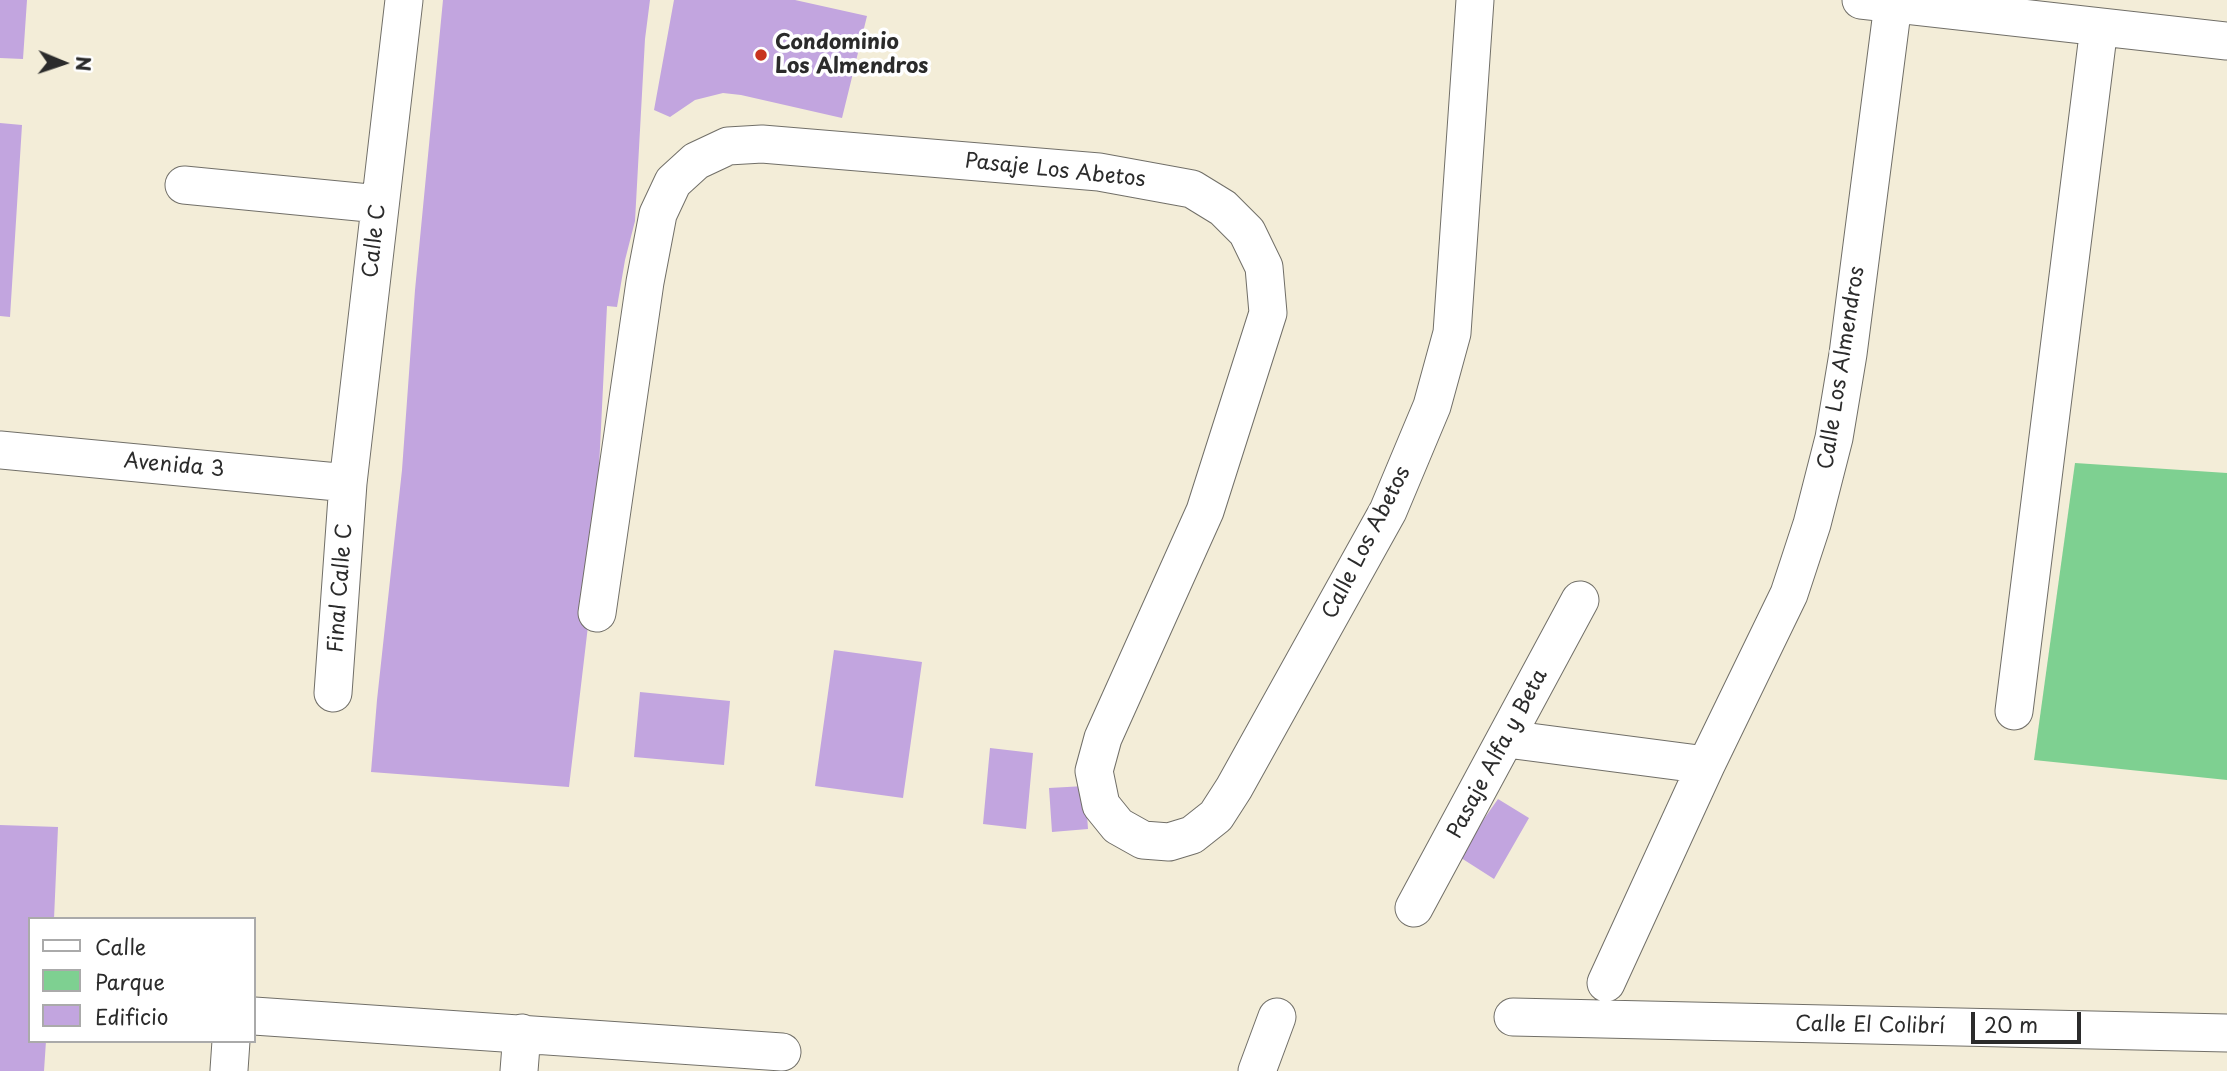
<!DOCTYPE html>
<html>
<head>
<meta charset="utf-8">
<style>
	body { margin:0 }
	#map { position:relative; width:2227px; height:1071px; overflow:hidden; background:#f3edd8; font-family:"Playpen Sans",sans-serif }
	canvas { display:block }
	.legend { position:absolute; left:28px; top:917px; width:228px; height:126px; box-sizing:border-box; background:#fff; border:2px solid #aaa; margin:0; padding:9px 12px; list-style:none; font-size:21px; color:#2b2b2b }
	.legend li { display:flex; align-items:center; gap:14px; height:35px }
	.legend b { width:35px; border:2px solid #aaa }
	.north { position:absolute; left:28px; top:28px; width:70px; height:70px; -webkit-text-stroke:5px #fff; paint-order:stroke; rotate:92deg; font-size:19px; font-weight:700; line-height:28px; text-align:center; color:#2b2b2b }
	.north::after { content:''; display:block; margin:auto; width:24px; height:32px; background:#2b2b2b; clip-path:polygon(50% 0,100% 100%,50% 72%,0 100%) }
	.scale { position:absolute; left:1971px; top:1012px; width:110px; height:32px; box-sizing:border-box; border:4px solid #2b2b2b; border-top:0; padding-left:9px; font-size:21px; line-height:24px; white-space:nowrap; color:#2b2b2b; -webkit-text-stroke:5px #fff; paint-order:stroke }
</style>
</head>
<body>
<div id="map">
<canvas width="2227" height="1071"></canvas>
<ul class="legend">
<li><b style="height:9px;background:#fff"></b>Calle</li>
<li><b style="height:19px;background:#7ed091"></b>Parque</li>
<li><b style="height:19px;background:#c2a5df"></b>Edificio</li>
</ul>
<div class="north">N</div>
<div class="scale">20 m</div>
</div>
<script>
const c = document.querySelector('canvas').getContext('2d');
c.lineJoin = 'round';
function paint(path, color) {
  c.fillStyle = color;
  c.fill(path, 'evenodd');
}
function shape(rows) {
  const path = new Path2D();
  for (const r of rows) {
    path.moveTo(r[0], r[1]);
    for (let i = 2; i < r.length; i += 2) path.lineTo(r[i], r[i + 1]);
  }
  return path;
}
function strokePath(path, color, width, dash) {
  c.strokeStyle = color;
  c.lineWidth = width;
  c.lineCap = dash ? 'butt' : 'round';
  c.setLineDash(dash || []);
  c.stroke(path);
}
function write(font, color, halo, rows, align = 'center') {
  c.font = font + ' "Playpen Sans",sans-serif';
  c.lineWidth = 7;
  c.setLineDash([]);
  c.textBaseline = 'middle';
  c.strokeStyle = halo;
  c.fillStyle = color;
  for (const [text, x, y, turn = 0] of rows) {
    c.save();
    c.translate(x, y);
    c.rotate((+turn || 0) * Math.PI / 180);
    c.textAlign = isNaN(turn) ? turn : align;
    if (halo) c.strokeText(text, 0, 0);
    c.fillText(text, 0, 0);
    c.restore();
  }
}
const green = shape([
	[2075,463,2227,473,2227,780,2034,760]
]);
const building = shape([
	[0,0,27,0,23,59,0,58],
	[443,0,650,0,645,39,635,221,625,260,617,307,607,306,598,488,588,626,569,787,371,772,377,700,402,470,415,290],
	[674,0,795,0,867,16,842,118,741,95,723,93,695,100,670,117,654,110],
	[0,123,22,125,10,317,0,316],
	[834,650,922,662,903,798,815,786],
	[640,692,730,701,724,765,634,757],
	[990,748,1033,753,1026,829,983,824],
	[1085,786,1088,829,1052,832,1049,788],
	[1498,799,1529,818,1494,879,1458,856],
	[0,825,58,827,54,919,30,919,30,1041,46,1041,44,1071,0,1071]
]);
const street = shape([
	[1861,0,2227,41],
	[184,185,379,204],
	[0,450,348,483],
	[597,613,645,282,658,214,673,182,696,161,728,146,762,144,1099,172,1192,189,1223,208,1247,232,1264,267,1268,313,1205,511,1103,738,1094,771,1101,805,1118,826,1143,840,1169,842,1192,835,1216,816,1234,788,1388,511,1432,406,1452,333,1475,0],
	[333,693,348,483,404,0],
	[2014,711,2099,27],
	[1507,739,1706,765],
	[1414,908,1580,600],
	[1606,983,1706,765,1789,594,1812,524,1834,438,1848,354,1893,4],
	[254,1016,782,1052],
	[1513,1017,2227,1033],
	[229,1070,231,1041],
	[519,1071,522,1033],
	[1257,1071,1277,1017]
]);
const markers = [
	[761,55,7,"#c8321e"]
];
const poiNames = [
	["Condominio",775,43],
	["Los Almendros",775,67]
];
const streetNames = [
	["Pasaje Los Abetos",1055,171,6],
	["Calle C",375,241,-84],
	["Calle Los Almendros",1842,368,-81],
	["Avenida 3",174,466,5],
	["Calle Los Abetos",1367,543,-63],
	["Final Calle C",341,588,-86],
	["Pasaje Alfa y Beta",1498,754,-62],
	["Calle El Colibrí",1870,1026,1]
];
paint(green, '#7ed091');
paint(building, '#c2a5df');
strokePath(street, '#716f68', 39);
strokePath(street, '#fff', 37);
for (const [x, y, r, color] of markers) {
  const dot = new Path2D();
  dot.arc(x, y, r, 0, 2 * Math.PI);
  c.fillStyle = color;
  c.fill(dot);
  strokePath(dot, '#fff', 2.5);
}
write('bold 21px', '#2b2b2b', '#fff', poiNames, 'left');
write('21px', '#2b2b2b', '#fff', streetNames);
</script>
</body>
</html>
